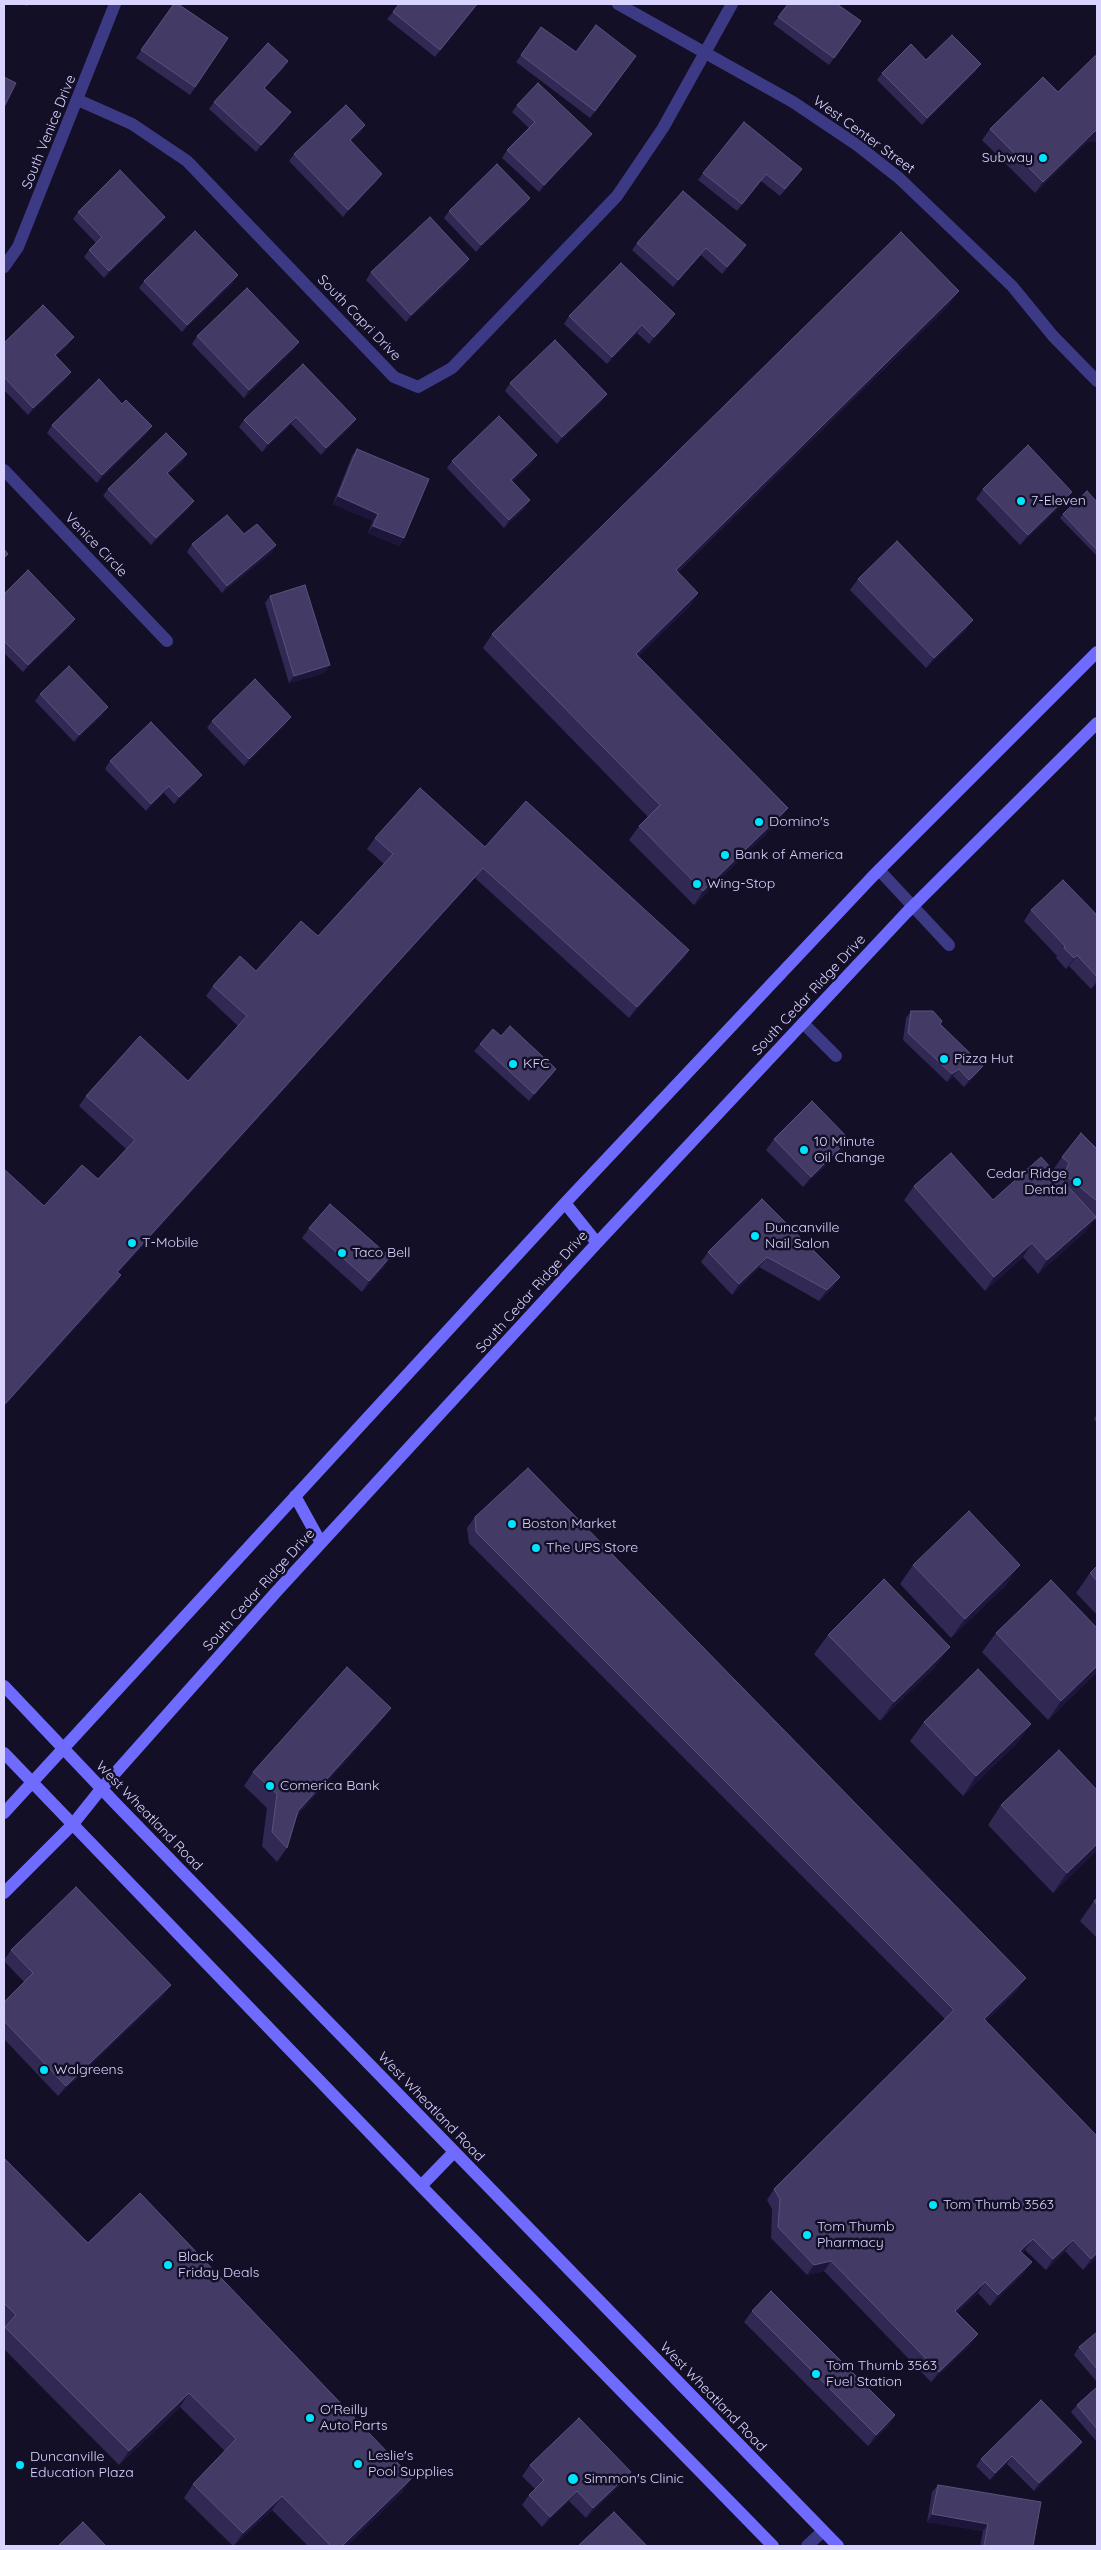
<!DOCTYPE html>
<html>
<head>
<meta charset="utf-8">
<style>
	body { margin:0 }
	#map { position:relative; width:1101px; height:2550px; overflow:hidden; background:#130f26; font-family:Quicksand,sans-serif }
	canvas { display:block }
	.frame { position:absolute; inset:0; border:5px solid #d9d4ff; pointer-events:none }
</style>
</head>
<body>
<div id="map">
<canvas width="1101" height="2550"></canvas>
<div class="frame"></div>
</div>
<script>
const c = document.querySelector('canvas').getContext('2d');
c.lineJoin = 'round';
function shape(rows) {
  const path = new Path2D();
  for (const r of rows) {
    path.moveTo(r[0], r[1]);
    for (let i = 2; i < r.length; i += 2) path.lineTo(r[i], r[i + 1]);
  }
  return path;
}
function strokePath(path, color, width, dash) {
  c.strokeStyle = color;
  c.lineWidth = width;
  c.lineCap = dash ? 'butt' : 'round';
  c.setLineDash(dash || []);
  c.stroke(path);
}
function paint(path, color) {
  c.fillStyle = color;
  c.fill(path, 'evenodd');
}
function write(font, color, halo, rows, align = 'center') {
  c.font = font + ' Quicksand,sans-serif';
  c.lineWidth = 5;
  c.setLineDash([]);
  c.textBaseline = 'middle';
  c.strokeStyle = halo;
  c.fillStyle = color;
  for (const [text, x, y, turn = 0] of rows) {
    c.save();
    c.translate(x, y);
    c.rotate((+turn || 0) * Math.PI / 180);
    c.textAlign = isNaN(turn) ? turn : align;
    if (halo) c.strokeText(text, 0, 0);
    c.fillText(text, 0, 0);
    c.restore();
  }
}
const minor = shape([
	[618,4,793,102,857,145,899,178,1012,286,1053,336,1097,381],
	[78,100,132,124,187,161,394,377,418,387,452,368,617,196,663,128,732,4],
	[4,267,18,247,115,4],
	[4,470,167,641],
	[879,870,949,945],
	[803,1023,836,1056],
	[807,2546,823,2531]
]);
const secondary = shape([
	[565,1203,597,1243],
	[295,1496,321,1543],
	[4,1686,118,1806,838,2546],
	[4,1753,421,2186,773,2546],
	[4,1813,565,1203,873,876,1097,652],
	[4,1893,73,1824,101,1789,277,1591,597,1243,906,913,1097,723],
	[421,2186,454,2152]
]);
const wall = shape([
	[22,4,29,4,27,6],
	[173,4,228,38,190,95,136,58],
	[478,4,435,57,387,19,393,12],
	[788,4,861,21,829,65,773,24],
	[541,27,576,52,631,63,590,118,516,62],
	[926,60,976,71,922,125,877,80,882,73],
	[288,61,283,69,265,88,286,119,256,152,209,109,214,102],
	[517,105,587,141,539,192,502,158,507,150,529,128,512,112],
	[365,125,360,133,351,141,377,181,343,217,289,161,294,154],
	[990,129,1087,142,1035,193,982,140],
	[802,169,780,196,761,181,737,211,698,180,703,173],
	[683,191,741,253,722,274,701,255,673,287,632,250,637,243],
	[530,198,525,205,476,252,444,218,449,211],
	[78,212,165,217,160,224,104,278,84,257,89,250,96,243,73,219],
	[469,259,464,267,406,322,366,280,371,272],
	[144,281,233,283,182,332,139,288],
	[949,305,678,572,698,593,689,607,638,656,778,822,694,905,629,840,639,826,648,817,483,648,492,634],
	[569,316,670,322,649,344,637,333,607,364,564,324],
	[197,336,294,349,244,398,192,344],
	[4,343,68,345,56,356,66,379,28,415,4,390],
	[303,364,356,419,351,426,321,455,291,424,262,452,239,427,244,420],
	[510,383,602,401,557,444,505,391],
	[122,404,152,426,147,433,97,483,47,433,52,425],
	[357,449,404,538,399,546,368,533,373,521,333,504,352,456],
	[187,454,182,462,168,475,189,508,151,545,103,496,108,489],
	[452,461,532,463,512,482,525,508,504,528,447,468],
	[983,489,1065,502,1020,545,976,499],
	[1097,502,1097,556,1060,518,1063,514],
	[244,534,276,545,271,553,222,593,187,552,192,544],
	[858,579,966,630,926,668,850,590],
	[4,594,75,619,70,626,23,672,4,653],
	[270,596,325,673,289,683,265,603],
	[40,694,103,714,74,742,35,701],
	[212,721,286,724,244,766,207,728],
	[110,761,197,782,174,804,164,793,146,811,105,769],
	[375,838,485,847,689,950,682,960,629,1018,475,878,118,1273,121,1275,114,1286,44,1206,98,1179,126,1149,79,1106,86,1096,188,1081,238,1026,206,996,213,986,256,971,318,936,384,864,367,849],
	[1031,910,1097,914,1097,983,1091,989,1069,966,1066,969,1056,958,1057,956,1024,921],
	[911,1011,940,1024,983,1066,978,1073,964,1087,953,1076,947,1082,903,1040,906,1018],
	[501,1036,556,1069,551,1076,529,1101,474,1051,480,1044],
	[774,1139,849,1139,842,1150,803,1187,766,1150],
	[1097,1149,1097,1221,1094,1219,1086,1231,1038,1274,1023,1257,985,1291,904,1200,914,1186,993,1200,1053,1170,1062,1157],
	[762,1199,840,1277,833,1287,819,1301,759,1267,732,1295,701,1262,708,1252],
	[309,1228,390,1257,383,1268,362,1292,302,1238],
	[1097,1414,1097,1423,1094,1419],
	[475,1517,1018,1989,986,2021,1097,2136,1097,2257,1083,2270,1065,2251,1046,2270,1025,2250,1022,2253,1024,2273,990,2306,978,2293,957,2313,978,2334,970,2345,931,2382,824,2271,807,2275,771,2238,772,2209,767,2200,774,2189,945,2019,469,1543,467,1528],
	[913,1565,1007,1584,951,1638,900,1584],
	[1097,1566,1097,1615,1076,1593,1090,1573],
	[996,1633,1097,1672,1048,1720,982,1652],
	[828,1635,936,1666,880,1721,814,1654],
	[391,1708,381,1721,297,1816,287,1848,277,1862,262,1846,267,1808,244,1786,253,1772],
	[924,1722,1031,1724,1017,1743,963,1796,910,1741],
	[1001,1805,1097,1850,1053,1893,988,1825],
	[1097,1898,1097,1938,1080,1921,1094,1901],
	[11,1950,163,1996,58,2096,4,2039,4,2002,24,1982,4,1961,4,1960],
	[4,2158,88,2243,403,2491,347,2546,308,2546,272,2510,233,2546,184,2498,193,2484,225,2451,180,2407,119,2465,4,2349],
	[752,2311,895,2415,888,2426,868,2446,744,2322],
	[1097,2332,1097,2382,1074,2355,1079,2347],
	[1097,2387,1097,2440,1096,2441,1071,2412,1077,2405],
	[1077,2449,1034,2491,1007,2464,990,2480,976,2466,981,2459],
	[530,2465,623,2482,586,2518,569,2501,542,2527,522,2505,529,2495,535,2489,522,2476],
	[938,2485,1033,2546,980,2546,983,2531,927,2522,932,2492]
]);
const shadedWall = shape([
	[477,4,478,4,435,57,440,50],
	[288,61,283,69,259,95,264,88],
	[981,64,976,71,922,125,927,118],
	[291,112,286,119,256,152,261,145],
	[365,125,360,133,345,147,350,140],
	[1095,131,1097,131,1097,142,1087,142,1035,193,1043,182],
	[592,134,587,141,539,192,544,185],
	[382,174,377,181,343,217,348,210],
	[530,198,525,205,476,252,481,245],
	[165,217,160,224,104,278,109,271],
	[746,245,741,253,722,274,727,267],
	[706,248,701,255,673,287,678,280],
	[469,259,464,267,406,322,411,315],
	[238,275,233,283,182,332,187,325],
	[959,291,949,305,666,583,676,570],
	[675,314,670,322,649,344,654,337],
	[642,325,637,333,607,364,612,357],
	[74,337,68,345,50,362,55,355],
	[299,342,294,349,244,398,249,390],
	[71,372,66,379,28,415,33,408],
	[607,394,602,401,557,444,562,437],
	[296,417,291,424,262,452,268,444],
	[356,419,351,426,321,455,326,448],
	[152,426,147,433,97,483,102,475],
	[187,454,182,462,162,481,167,473],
	[537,455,532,463,506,488,511,480],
	[1072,492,1065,502,1020,545,1028,535],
	[338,496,378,514,373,521,333,504],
	[530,500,525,508,504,528,509,520],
	[194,501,189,508,151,545,156,538],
	[373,526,404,538,399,546,368,533],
	[276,545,271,553,222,593,227,586],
	[698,593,689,607,627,668,636,654],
	[75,619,70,626,23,672,28,665],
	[973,620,966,630,926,668,934,658],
	[330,665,325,673,289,683,294,676],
	[108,707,103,714,74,742,79,735],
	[291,717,286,724,244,766,249,759],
	[202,775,197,782,174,804,179,797],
	[169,786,164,793,146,811,151,804],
	[788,808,778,822,694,905,703,891],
	[483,868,475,878,110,1282,117,1272],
	[689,950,682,960,629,1018,637,1007],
	[1077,955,1069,966,1066,969,1074,958],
	[1097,981,1097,983,1091,989],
	[983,1066,978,1073,964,1087,969,1080],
	[556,1069,551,1076,529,1101,534,1094],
	[959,1069,953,1076,947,1082,952,1074],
	[849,1139,842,1150,803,1187,811,1177],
	[1096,1217,1086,1231,1038,1274,1047,1260],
	[1032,1243,1023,1257,985,1291,994,1277],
	[390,1257,383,1268,362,1292,369,1281],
	[767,1257,759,1267,732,1295,739,1284],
	[121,1275,114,1286,4,1407,4,1405],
	[840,1277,833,1287,819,1301,827,1290],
	[1020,1565,1007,1584,951,1638,965,1619],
	[950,1647,936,1666,880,1721,894,1702],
	[1097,1666,1097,1672,1048,1720,1061,1701],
	[391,1708,381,1721,289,1825,298,1811],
	[1031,1724,1017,1743,963,1796,976,1776],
	[1097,1844,1097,1850,1053,1893,1067,1873],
	[1026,1978,1018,1989,977,2030,984,2019],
	[171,1985,163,1996,58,2096,66,2086],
	[1033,2239,1025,2250,1013,2262,1020,2251],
	[1073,2240,1065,2251,1046,2270,1053,2259],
	[1097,2253,1097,2257,1083,2270,1091,2259],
	[831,2261,824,2271,807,2275,814,2265],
	[1032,2262,1024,2273,990,2306,998,2295],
	[985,2282,978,2293,948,2322,955,2311],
	[978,2334,970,2345,931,2382,939,2372],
	[189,2393,180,2407,119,2465,129,2451],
	[895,2415,888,2426,868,2446,876,2435],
	[1082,2442,1077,2449,1034,2491,1039,2483],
	[1012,2456,1007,2464,990,2480,995,2473],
	[631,2472,623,2482,586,2518,593,2508],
	[412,2478,403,2491,347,2546,342,2546],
	[577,2491,569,2501,542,2527,550,2517],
	[282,2496,272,2510,234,2546,243,2533],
	[932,2514,988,2524,983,2531,927,2522]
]);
const building = shape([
	[174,4,178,4,228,38,195,87,141,50,174,4],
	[399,4,477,4,440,50,393,12,399,4],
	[788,4,837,4,861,21,834,58,778,17,788,4],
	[596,25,636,56,595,111,521,55,541,27,576,52,596,25],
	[952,35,981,64,927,118,882,73,911,44,926,60,952,35],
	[268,43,288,61,264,88,291,112,261,145,214,102,268,43],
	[1095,56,1097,56,1097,131,1095,131,1043,182,990,129,1043,77,1058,92,1095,56],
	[4,77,16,83,4,107,4,77],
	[538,83,592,134,544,185,507,150,535,122,517,105,538,83],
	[346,105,365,125,350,140,382,174,348,210,294,154,346,105],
	[744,122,802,169,785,189,766,174,742,204,703,173,744,122],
	[497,164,530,198,481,245,449,211,497,164],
	[120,170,165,217,109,271,89,250,102,237,78,212,120,170],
	[683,191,746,245,727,267,706,248,678,280,637,243,683,191],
	[430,217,469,259,411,315,371,272,430,217],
	[195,231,238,275,187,325,144,281,195,231],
	[901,232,959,291,676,570,698,593,636,654,788,808,703,891,639,826,660,805,492,634,901,232],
	[621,263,675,314,654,337,642,325,612,357,569,316,621,263],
	[247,288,299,342,249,390,197,336,247,288],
	[43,305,74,337,55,355,71,372,33,408,4,377,4,343,43,305],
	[555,340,607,394,562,437,510,383,555,340],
	[303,364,356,419,326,448,296,417,268,444,244,420,303,364],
	[99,379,122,404,126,400,152,426,102,475,52,425,99,379],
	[499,416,537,455,511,480,530,500,509,520,452,461,499,416],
	[166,433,187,454,167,473,194,501,156,538,108,489,166,433],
	[1028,445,1072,492,1028,535,983,489,1028,445],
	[357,449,429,479,404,538,373,526,378,514,338,496,357,449],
	[1087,491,1097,502,1097,550,1063,514,1087,491],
	[227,515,244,534,257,524,276,545,227,586,192,544,227,515],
	[897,541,973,620,934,658,858,579,897,541],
	[4,549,8,554,4,558,4,549],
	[28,570,75,619,28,665,4,641,4,594,28,570],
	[305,585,330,665,294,676,270,596,305,585],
	[69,666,108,707,79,735,40,694,69,666],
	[255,679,291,717,249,759,212,721,255,679],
	[151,722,202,775,179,797,169,786,151,804,110,761,151,722],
	[420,788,485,847,526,801,689,950,637,1007,483,868,117,1272,121,1275,4,1405,4,1169,44,1206,82,1165,98,1179,135,1140,86,1096,140,1036,188,1081,247,1016,213,986,240,956,256,971,301,921,318,936,393,854,375,838,420,788],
	[1063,880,1097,915,1097,914,1097,977,1077,955,1074,958,1064,948,1065,946,1031,910,1063,880],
	[911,1011,933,1011,942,1021,940,1024,983,1066,969,1080,959,1069,952,1074,908,1033,911,1011],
	[510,1026,556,1069,534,1094,480,1044,493,1029,501,1036,510,1026],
	[812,1101,849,1139,811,1177,774,1139,812,1101],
	[1081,1133,1097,1149,1097,1201,1064,1174,1069,1163,1062,1157,1081,1133],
	[951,1153,993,1200,1041,1157,1096,1217,1047,1260,1032,1243,994,1277,914,1186,951,1153],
	[762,1199,840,1277,827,1290,767,1257,739,1284,708,1252,762,1199],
	[330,1204,390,1257,369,1281,309,1228,330,1204],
	[528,1468,1026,1978,984,2019,1097,2136,1097,2253,1091,2259,1073,2240,1053,2259,1033,2239,1020,2251,1032,2262,998,2295,985,2282,955,2311,978,2334,939,2372,831,2261,814,2265,778,2227,780,2199,774,2189,954,2010,476,1532,475,1517,528,1468],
	[969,1511,1020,1565,965,1619,913,1565,969,1511],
	[1097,1566,1097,1581,1090,1573,1097,1566],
	[884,1579,950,1647,894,1702,828,1635,884,1579],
	[1051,1580,1097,1628,1097,1666,1061,1701,996,1633,1051,1580],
	[347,1667,391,1708,298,1811,287,1848,272,1832,277,1794,253,1772,347,1667],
	[978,1669,1031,1724,976,1776,924,1722,978,1669],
	[1059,1750,1097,1790,1097,1844,1067,1873,1001,1805,1059,1750],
	[76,1887,171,1985,66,2086,4,2021,4,2002,33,1973,11,1950,76,1887],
	[1097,1898,1097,1905,1094,1901,1097,1898],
	[4,2158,88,2243,140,2193,412,2478,342,2546,331,2546,282,2496,243,2533,193,2484,236,2439,189,2393,129,2451,5,2327,16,2315,4,2303,4,2158],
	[771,2291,895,2415,876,2435,752,2311,771,2291],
	[1097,2332,1097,2369,1079,2347,1097,2332],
	[1097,2387,1097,2429,1077,2405,1097,2387],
	[1041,2400,1082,2442,1039,2483,1012,2456,995,2473,981,2459,1041,2400],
	[579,2418,631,2472,593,2508,577,2491,550,2517,529,2495,544,2480,530,2465,579,2418],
	[938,2485,1041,2502,1033,2546,984,2546,988,2524,932,2514,938,2485],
	[614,2512,647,2546,578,2546,614,2512],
	[83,2522,106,2546,58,2546,83,2522]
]);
const markers = [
	[1043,158,5,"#00e5ff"],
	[1021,501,5,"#00e5ff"],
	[759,822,5,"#00e5ff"],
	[725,855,5,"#00e5ff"],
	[697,884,5,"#00e5ff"],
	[944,1059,5,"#00e5ff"],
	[513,1064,5,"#00e5ff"],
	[804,1150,5,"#00e5ff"],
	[1077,1182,5,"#00e5ff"],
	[755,1236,5,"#00e5ff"],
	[132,1243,5,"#00e5ff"],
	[342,1253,5,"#00e5ff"],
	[512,1524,5,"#00e5ff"],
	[536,1548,5,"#00e5ff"],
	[270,1786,5,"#00e5ff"],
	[44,2070,5,"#00e5ff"],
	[933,2205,5,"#00e5ff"],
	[807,2235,5,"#00e5ff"],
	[168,2265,5,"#00e5ff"],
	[816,2374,5,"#00e5ff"],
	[310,2418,5,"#00e5ff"],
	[358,2464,5,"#00e5ff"],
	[20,2465,5,"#00e5ff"],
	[573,2479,6,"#00e5ff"]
];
const streetNames = [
	["South Venice Drive",49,132,-68],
	["West Center Street",864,135,36],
	["South Capri Drive",359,318,46],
	["Venice Circle",96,545,46],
	["South Cedar Ridge Drive",809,995,-47],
	["South Cedar Ridge Drive",532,1292,-48],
	["South Cedar Ridge Drive",259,1590,-48],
	["West Wheatland Road",149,1816,46],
	["West Wheatland Road",431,2107,46],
	["West Wheatland Road",713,2397,46]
];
const poiNames = [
	["Subway",1033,158,"right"],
	["7-Eleven",1031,501],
	["Domino's",769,822],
	["Bank of America",735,855],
	["Wing-Stop",707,884],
	["Pizza Hut",954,1059],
	["KFC",523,1064],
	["10 Minute",814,1142],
	["Oil Change",814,1158],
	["Cedar Ridge",1067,1174,"right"],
	["Dental",1067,1190,"right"],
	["Duncanville",765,1228],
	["Nail Salon",765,1244],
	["T-Mobile",142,1243],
	["Taco Bell",352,1253],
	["Boston Market",522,1524],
	["The UPS Store",546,1548],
	["Comerica Bank",280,1786],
	["Walgreens",54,2070],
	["Tom Thumb 3563",943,2205],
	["Tom Thumb",817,2227],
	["Pharmacy",817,2243],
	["Black",178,2257],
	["Friday Deals",178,2273],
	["Tom Thumb 3563",826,2366],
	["Fuel Station",826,2382],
	["O'Reilly",320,2410],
	["Auto Parts",320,2426],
	["Leslie's",368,2456],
	["Pool Supplies",368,2472],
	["Duncanville",30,2457],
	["Education Plaza",30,2473],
	["Simmon's Clinic",584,2479]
];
strokePath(minor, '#3d3a85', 12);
strokePath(secondary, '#6f6bff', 12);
paint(wall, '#312854');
paint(shadedWall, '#1d163a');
paint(building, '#433a66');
strokePath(building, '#5a527e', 1);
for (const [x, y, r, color] of markers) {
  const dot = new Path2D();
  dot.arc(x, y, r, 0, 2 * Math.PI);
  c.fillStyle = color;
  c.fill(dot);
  strokePath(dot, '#130f26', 2);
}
write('14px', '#d9d4ff', '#130f26', streetNames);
write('14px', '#d9d4ff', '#130f26', poiNames, 'left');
</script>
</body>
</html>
